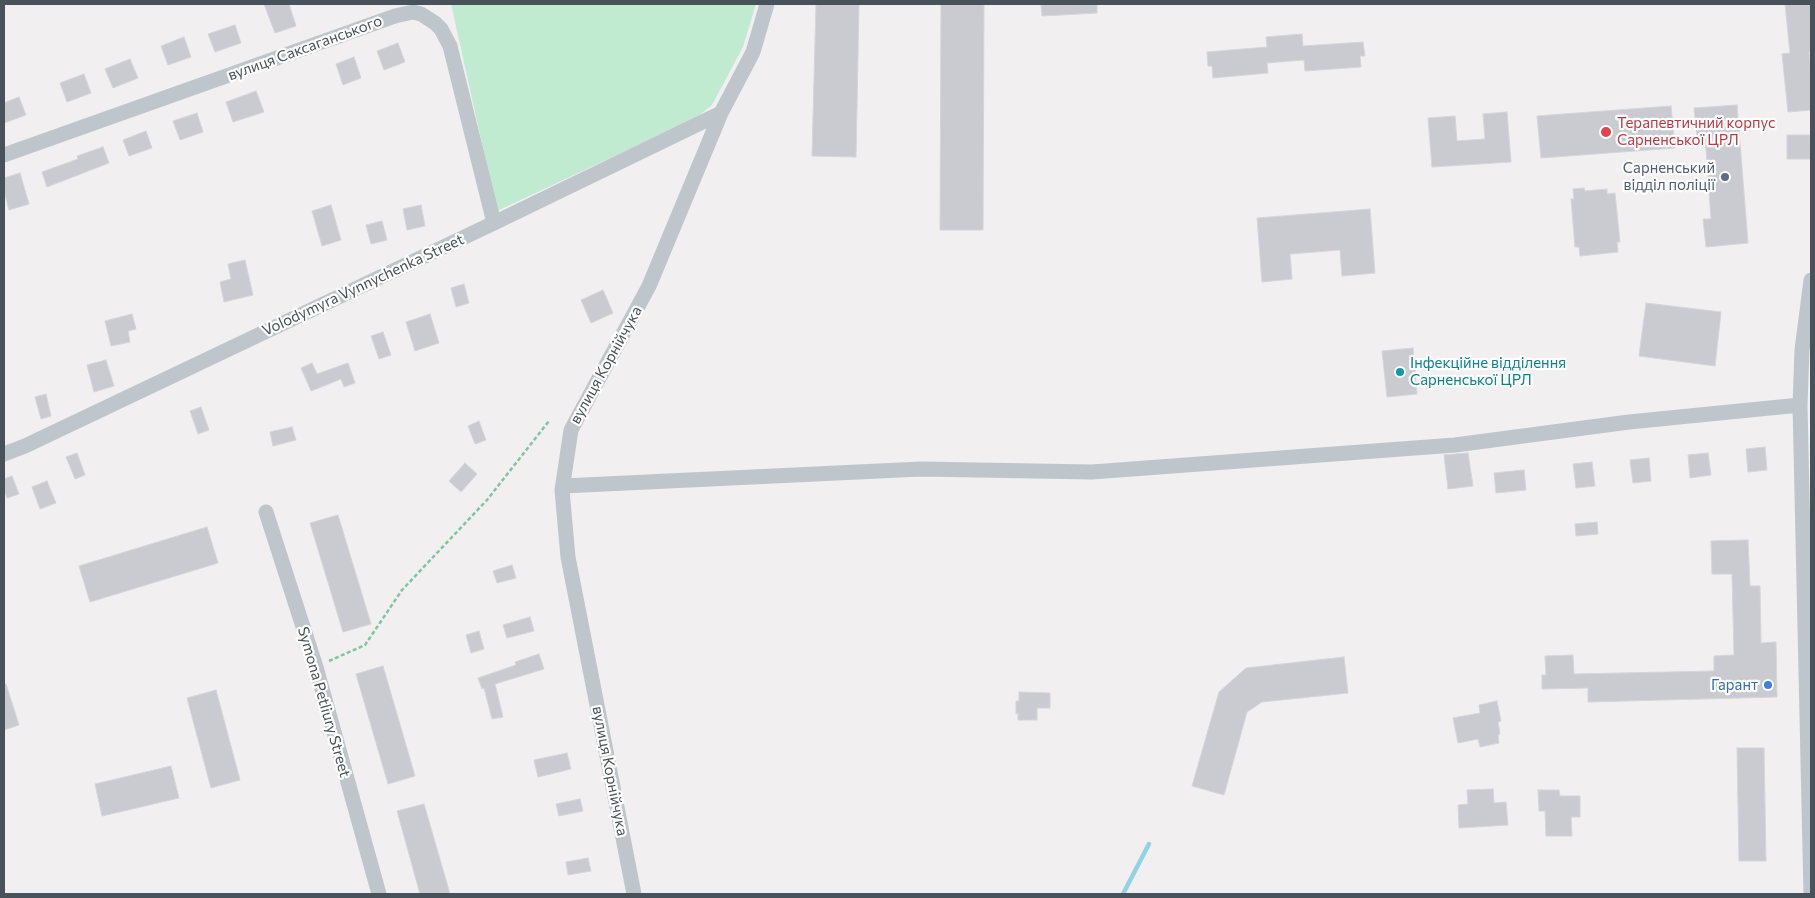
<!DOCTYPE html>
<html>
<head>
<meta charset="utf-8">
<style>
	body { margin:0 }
	#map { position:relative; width:1815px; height:898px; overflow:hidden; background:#f1efef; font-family:Commissioner,sans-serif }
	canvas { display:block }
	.frame { position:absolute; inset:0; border:5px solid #48525a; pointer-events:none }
</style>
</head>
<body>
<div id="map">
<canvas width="1815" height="898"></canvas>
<div class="frame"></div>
</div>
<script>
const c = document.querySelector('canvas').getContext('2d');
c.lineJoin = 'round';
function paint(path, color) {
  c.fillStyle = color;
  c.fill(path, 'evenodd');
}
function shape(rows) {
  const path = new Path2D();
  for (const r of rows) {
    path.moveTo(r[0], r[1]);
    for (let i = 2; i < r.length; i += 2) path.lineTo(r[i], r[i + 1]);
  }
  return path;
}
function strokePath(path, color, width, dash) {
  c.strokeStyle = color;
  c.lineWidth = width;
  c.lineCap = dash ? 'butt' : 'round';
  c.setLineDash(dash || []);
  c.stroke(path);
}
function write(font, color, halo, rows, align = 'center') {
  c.font = font + ' Commissioner,sans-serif';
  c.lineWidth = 4.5;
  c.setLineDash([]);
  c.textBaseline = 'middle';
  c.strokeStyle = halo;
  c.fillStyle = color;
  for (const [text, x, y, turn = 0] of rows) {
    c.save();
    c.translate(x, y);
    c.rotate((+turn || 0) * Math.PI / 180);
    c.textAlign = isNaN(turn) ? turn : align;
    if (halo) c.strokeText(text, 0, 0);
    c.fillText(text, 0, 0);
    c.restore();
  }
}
const green = shape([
	[451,4,756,4,743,47,712,105,696,118,497,211]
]);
const stream = shape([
	[1123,894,1149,844]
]);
const building = shape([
	[264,4,289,4,296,26,275,33,264,4],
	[816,4,859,4,856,157,812,156,816,4],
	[941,4,984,4,983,230,940,230,941,4],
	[1041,4,1097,4,1097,13,1042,16,1041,4],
	[1785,4,1811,4,1811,51,1809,52,1811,74,1811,110,1788,112,1782,54,1790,53,1785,4],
	[235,25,241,43,215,52,208,34,235,25],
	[1302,34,1303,46,1363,42,1365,56,1360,56,1361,67,1305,71,1304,60,1267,63,1268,73,1213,78,1212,66,1208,66,1207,52,1267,47,1266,37,1302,34],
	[184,37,191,57,168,65,161,46,184,37],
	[398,43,405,62,384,70,377,51,398,43],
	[354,57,361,78,343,85,336,64,354,57],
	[130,59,138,78,113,88,105,69,130,59],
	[84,74,91,93,67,102,60,83,84,74],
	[256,91,264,112,233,122,226,102,256,91],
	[19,97,26,115,4,123,4,103,19,97],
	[1737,105,1748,243,1706,247,1703,219,1711,219,1705,135,1697,136,1694,108,1737,105],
	[1671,106,1675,148,1541,158,1537,116,1671,106],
	[1507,112,1511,162,1432,167,1428,118,1455,116,1457,141,1485,139,1483,114,1507,112],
	[197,113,203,132,180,140,173,121,197,113],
	[146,131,152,148,129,156,123,140,146,131],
	[1787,135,1810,135,1811,159,1787,159,1787,135],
	[103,147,109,163,47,187,42,172,78,159,77,156,103,147],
	[20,173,29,204,9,210,4,191,4,178,20,173],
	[1584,188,1585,191,1607,189,1607,194,1615,193,1620,242,1617,242,1618,252,1580,256,1579,247,1575,247,1571,199,1574,199,1573,189,1584,188],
	[331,205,341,240,322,246,312,211,331,205],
	[421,205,425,226,407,230,403,209,421,205],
	[1370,209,1375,273,1342,276,1340,250,1290,254,1292,279,1262,282,1257,218,1370,209],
	[382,221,387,240,371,244,366,225,382,221],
	[245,260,253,295,224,302,220,282,231,279,228,264,245,260],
	[464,284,469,303,456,307,451,288,464,284],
	[603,290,613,313,591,323,581,300,603,290],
	[1646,303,1721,312,1715,366,1639,356,1646,303],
	[132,314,136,329,128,331,130,342,111,346,105,321,132,314],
	[430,314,439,343,415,351,406,322,430,314],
	[383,332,391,355,379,359,371,336,383,332],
	[1413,348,1417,394,1387,397,1382,351,1413,348],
	[106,360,114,386,94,392,87,365,106,360],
	[312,363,317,374,348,363,355,383,344,387,341,379,311,391,301,368,312,363],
	[46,394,51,416,41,419,35,397,46,394],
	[201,407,209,430,198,434,190,411,201,407],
	[479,421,486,440,475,444,468,426,479,421],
	[292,427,296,440,273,446,270,432,292,427],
	[1765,447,1767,470,1748,472,1746,449,1765,447],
	[77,453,85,475,75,479,66,457,77,453],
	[1468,453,1473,486,1448,489,1444,455,1468,453],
	[1708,453,1711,475,1690,478,1688,455,1708,453],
	[1649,458,1651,481,1633,483,1630,460,1649,458],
	[1592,462,1595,486,1576,488,1573,464,1592,462],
	[465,463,477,474,461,492,449,481,465,463],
	[1524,470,1526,490,1496,493,1494,473,1524,470],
	[12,476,19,494,7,498,4,489,4,479,12,476],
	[47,481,56,503,40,509,32,487,47,481],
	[338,515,371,624,343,632,310,523,338,515],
	[1597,522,1598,534,1576,536,1575,524,1597,522],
	[207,527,218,563,90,602,79,566,207,527],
	[1748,540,1750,586,1760,586,1761,643,1776,642,1777,697,1588,702,1588,688,1542,689,1542,675,1546,675,1545,656,1573,655,1574,674,1714,671,1714,656,1734,655,1732,574,1712,574,1711,541,1748,540],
	[512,565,516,578,497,583,493,571,512,565],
	[530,617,534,631,507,638,503,625,530,617],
	[479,631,484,649,471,653,466,635,479,631],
	[539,654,544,669,495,684,503,717,492,719,484,688,482,689,478,678,516,665,515,662,539,654],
	[1344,657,1348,693,1262,702,1247,712,1224,795,1192,786,1219,692,1246,668,1344,657],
	[383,666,415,776,388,784,356,674,383,666],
	[4,684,6,684,19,725,4,730,4,684],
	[216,690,240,780,211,788,187,698,216,690],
	[1019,692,1050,693,1050,708,1037,708,1037,720,1018,720,1018,713,1016,714,1016,701,1019,701,1019,692],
	[1497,701,1501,721,1498,722,1500,734,1498,735,1499,743,1480,747,1478,739,1458,743,1453,718,1480,713,1479,705,1497,701],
	[1737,748,1764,748,1766,861,1739,861,1737,748],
	[567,753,571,769,538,777,534,760,567,753],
	[171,766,179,798,102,816,95,784,171,766],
	[1493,789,1494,803,1506,802,1508,825,1459,828,1458,805,1468,804,1467,790,1493,789],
	[1538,790,1559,790,1560,796,1580,796,1580,817,1571,817,1572,836,1546,836,1545,811,1539,811,1538,790],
	[580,799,583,811,559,816,556,804,580,799],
	[424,804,450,894,420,894,397,811,424,804],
	[588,858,591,871,568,875,566,862,588,858]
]);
const path = shape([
	[329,661,365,645,402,590,487,500,549,421]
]);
const minor = shape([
	[4,155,395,16,413,12,421,14,435,23,441,29,450,46,494,223],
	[4,454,25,446,494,223,721,113],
	[563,486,921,469,1092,472,1455,445,1629,422,1800,405],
	[266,512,316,667,379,894],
	[634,894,568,557,562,490,571,430,649,286,721,113,753,52,767,4],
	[1811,894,1800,405,1802,350,1811,280]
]);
const markers = [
	[1606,132,6,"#e0444e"],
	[1725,177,5,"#5c6f8a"],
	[1400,372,5,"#0f9aa8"],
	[1768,685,5,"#3f7fe0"]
];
const streetNames = [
	["вулиця Саксаганського",305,48,-20],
	["Volodymyra Vynnychenka Street",363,285,-25],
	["вулиця Корнійчука",606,365,-61],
	["Symona Petliury Street",324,702,74],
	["вулиця Корнійчука",610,771,79]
];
const healthNames = [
	["Терапевтичний корпус",1617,123],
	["Сарненської ЦРЛ",1617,140]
];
const serviceNames = [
	["Сарненський",1715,168],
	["відділ поліції",1715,185]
];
const cultureNames = [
	["Інфекційне відділення",1410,363],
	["Сарненської ЦРЛ",1410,380]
];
const shopNames = [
	["Гарант",1758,685]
];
paint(green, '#c1ebd1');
strokePath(stream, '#92d2e4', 4.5);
paint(building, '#c9cbd1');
strokePath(building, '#d3d5da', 1);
strokePath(path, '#7cc6a2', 2.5, [4, 2.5]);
strokePath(minor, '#bec6cc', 15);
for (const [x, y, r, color] of markers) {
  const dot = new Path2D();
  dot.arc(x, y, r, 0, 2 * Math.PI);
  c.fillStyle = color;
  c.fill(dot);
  strokePath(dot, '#fff', 2);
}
write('15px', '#48525a', '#fff', streetNames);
write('15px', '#be3a42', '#fff', healthNames, 'left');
write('15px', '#4e5e75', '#fff', serviceNames, 'right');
write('15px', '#0d838f', '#fff', cultureNames, 'left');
write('15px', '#366cbe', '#fff', shopNames, 'right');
</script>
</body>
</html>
